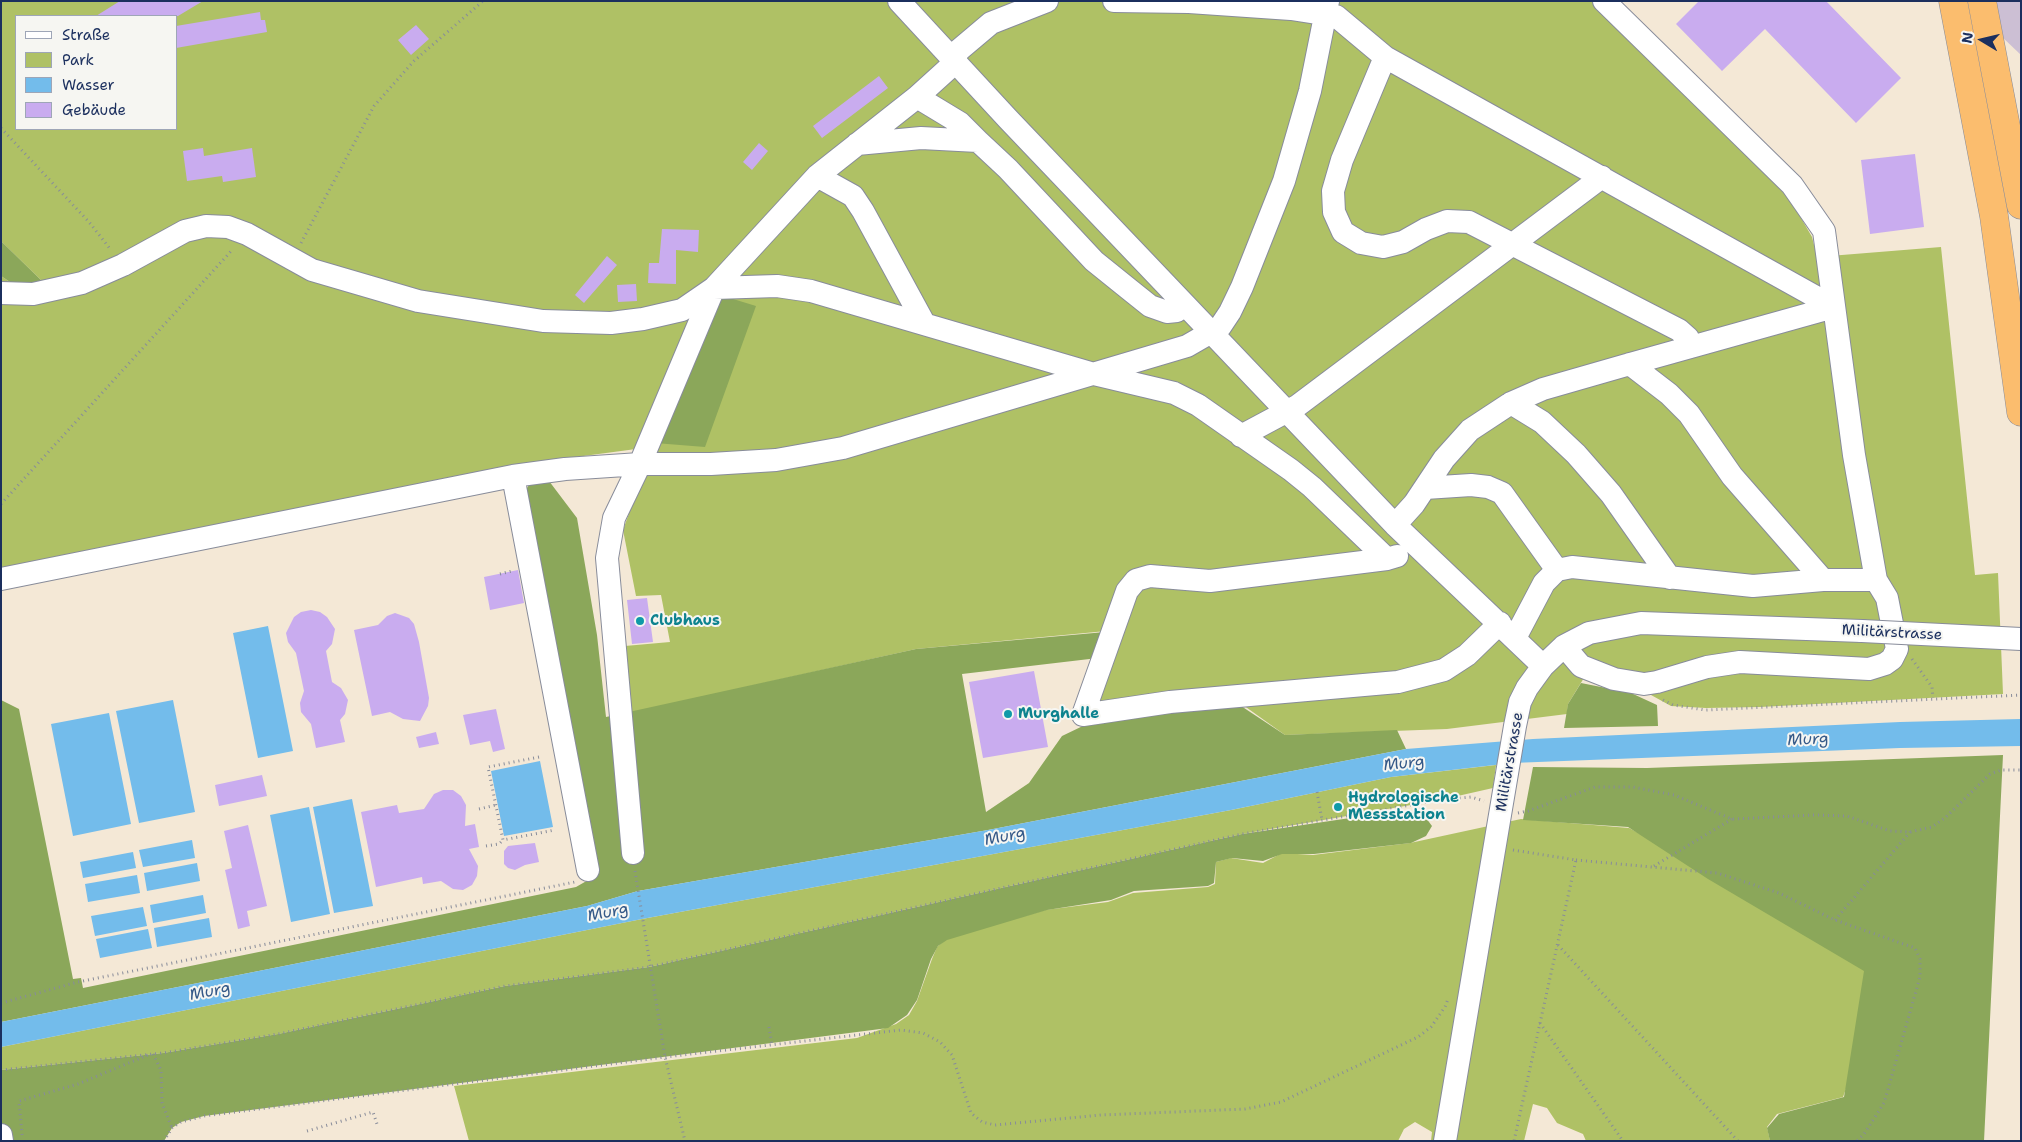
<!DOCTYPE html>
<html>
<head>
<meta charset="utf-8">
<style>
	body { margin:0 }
	#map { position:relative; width:2022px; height:1142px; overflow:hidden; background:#f4e8d6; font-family:"Shantell Sans",sans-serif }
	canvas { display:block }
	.frame { position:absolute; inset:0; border:2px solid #1b2f5e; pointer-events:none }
	.legend { position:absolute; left:15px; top:15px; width:162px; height:115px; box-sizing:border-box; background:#f6f6f2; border:1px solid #9ea6b7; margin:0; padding:6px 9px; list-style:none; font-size:15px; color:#1b2f5e }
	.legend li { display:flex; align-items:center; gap:10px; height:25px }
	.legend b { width:25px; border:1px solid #9ea6b7 }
	.north { position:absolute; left:1957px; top:15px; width:50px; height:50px; -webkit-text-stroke:4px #f6f6f2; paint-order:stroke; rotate:279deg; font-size:14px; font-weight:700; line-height:20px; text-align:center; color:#1b2f5e }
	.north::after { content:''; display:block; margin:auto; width:18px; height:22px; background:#1b2f5e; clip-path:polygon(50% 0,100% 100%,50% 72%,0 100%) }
</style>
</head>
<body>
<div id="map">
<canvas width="2022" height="1142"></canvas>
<div class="frame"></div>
<ul class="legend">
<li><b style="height:6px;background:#fff"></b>Straße</li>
<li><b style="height:14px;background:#afc165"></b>Park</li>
<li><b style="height:14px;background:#73bceb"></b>Wasser</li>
<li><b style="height:14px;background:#c9acef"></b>Gebäude</li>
</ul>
<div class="north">N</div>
</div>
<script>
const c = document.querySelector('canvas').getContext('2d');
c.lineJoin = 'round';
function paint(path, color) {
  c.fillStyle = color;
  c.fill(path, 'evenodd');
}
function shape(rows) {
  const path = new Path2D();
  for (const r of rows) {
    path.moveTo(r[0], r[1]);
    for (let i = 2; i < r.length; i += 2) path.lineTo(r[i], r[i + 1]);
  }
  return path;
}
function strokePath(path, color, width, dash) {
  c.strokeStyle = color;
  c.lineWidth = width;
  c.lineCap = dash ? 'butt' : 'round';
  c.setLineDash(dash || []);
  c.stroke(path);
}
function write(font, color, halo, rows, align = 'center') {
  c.font = font + ' "Shantell Sans",sans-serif';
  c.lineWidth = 4;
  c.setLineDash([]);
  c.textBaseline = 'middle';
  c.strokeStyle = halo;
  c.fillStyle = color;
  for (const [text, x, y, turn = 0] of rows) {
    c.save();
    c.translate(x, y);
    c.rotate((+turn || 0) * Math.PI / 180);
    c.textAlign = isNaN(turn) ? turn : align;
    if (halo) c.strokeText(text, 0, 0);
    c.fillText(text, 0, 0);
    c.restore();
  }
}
const industrial = shape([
	[1993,1,2021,1,2021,55,2000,35]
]);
const green = shape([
	[1,1,1592,1,1786,192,1812,237,1817,257,1941,247,1975,575,1998,573,2003,694,1760,707,1706,708,1671,706,1593,663,1568,704,1567,714,1447,729,1285,735,1222,690,1092,709,1117,630,916,649,630,713,625,646,670,642,661,595,636,596,623,530,636,494,636,449,546,461,1,569,1,276,19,288,42,281,1,241],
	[16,16,176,16,176,129,16,129],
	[1496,765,1493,788,1440,800,1242,834,649,967,505,986,278,1034,163,1053,1,1070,1,1047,642,919,1231,810,1391,777],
	[1521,819,1629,828,1889,968,1843,1097,1777,1114,1767,1127,1770,1141,1586,1141,1583,1134,1557,1123,1547,1108,1533,1104,1524,1141,1431,1141,1432,1132,1415,1122,1404,1129,1398,1141,469,1141,454,1086,857,1038,896,1024,909,1015,917,1001,932,959,937,947,946,939,1045,910,1108,902,1133,893,1208,887,1215,884,1216,862,1231,858,1263,863,1282,853,1313,855,1410,843]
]);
const forest = shape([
	[1,241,42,281,19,288,1,276],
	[720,295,756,306,705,447,655,443],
	[549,481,577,518,597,635,606,717,916,649,1105,632,1098,658,962,674,986,812,1029,783,1062,736,1087,724,1235,702,1285,735,1397,730,1406,749,988,830,638,891,587,906,1,1022,1,700,19,709,73,979,81,978,83,988,576,887,597,875,523,494,529,485],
	[1581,683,1631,693,1657,705,1658,726,1564,728,1568,704],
	[2003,755,1984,1141,1770,1141,1767,1128,1779,1114,1844,1097,1864,971,1708,879,1628,827,1523,820,1533,767,1647,768],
	[1384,813,1411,814,1426,818,1432,826,1426,836,1411,843,1314,854,1282,854,1263,861,1232,858,1216,862,1214,883,1208,886,1134,891,1111,900,1047,910,947,940,938,946,931,959,917,1000,907,1015,888,1028,204,1116,181,1122,172,1128,164,1141,1,1141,1,1070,163,1053,278,1034,505,986,649,967,1242,834]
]);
const water = shape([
	[268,626,293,751,258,758,233,633],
	[173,700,195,812,139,823,116,711],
	[109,713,131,824,73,836,51,724],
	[2021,719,2021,746,1900,748,1512,763,1391,777,1231,810,642,919,1,1047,1,1022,587,906,638,891,988,830,1406,749,1533,739,1900,722],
	[540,761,553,827,504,836,491,771],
	[352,799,373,906,334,913,313,807],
	[309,807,330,914,291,922,270,815],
	[192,840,195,858,143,867,139,850],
	[133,852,136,868,83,878,80,862],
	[197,863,200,881,147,891,144,873],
	[137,875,140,893,88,902,85,884],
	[203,895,206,913,153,923,150,905],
	[143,907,147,926,95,936,91,916],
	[209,918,212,937,157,947,154,928],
	[148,929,152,948,100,958,96,939]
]);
const building = shape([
	[120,1,203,1,178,16,96,16],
	[1699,1,1826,1,1901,78,1856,123,1765,29,1722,71,1676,24],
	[260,12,261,20,265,20,267,32,176,48,176,26],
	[416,25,429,39,411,55,398,40],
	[879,76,888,88,822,138,813,126],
	[759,143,768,151,752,170,743,162],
	[203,148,204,156,252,148,256,177,223,182,222,176,187,181,183,151],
	[1915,154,1924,227,1870,234,1861,160],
	[662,229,699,230,698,252,676,250,676,284,648,283,649,263,659,263],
	[607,256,617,265,584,303,575,295],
	[636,284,637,301,618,302,617,285],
	[518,570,524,603,490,610,484,577],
	[647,598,653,642,632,644,627,600],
	[311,610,320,612,327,617,335,629,332,644,326,651,332,682,341,688,348,700,345,714,340,720,345,742,316,748,311,724,301,712,300,703,304,691,296,653,288,642,286,633,294,617,301,612],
	[395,613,409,618,414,624,419,642,429,698,428,706,420,721,403,719,390,712,372,716,354,630,378,625,387,616],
	[1034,671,1048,747,983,758,969,682],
	[496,709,505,749,493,752,490,741,470,745,463,715],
	[436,732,439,744,419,748,416,737],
	[262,775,267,796,219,806,215,785],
	[443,790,453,790,461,796,466,805,465,826,475,824,479,847,469,849,478,866,477,876,472,885,463,890,453,889,441,881,423,884,422,877,376,887,361,812,397,805,399,813,424,809,434,794],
	[248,825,267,906,247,911,250,926,238,929,225,870,232,868,224,831],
	[535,843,539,862,525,865,515,870,508,868,504,864,504,851,508,846]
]);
const path = shape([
	[1,128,89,222,111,250],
	[301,243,374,106,414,61,483,1],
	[1,504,233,249],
	[500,574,512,571],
	[1912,659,1932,687,1933,698],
	[1663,700,1673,705,1705,710,2021,695],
	[539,757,488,767,503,840,555,830],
	[1317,792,1322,820],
	[479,809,496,805],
	[1518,813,1528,811,1595,787,1633,787,1674,795,1732,819,1815,815,1847,816,1890,831,1910,832,1932,827,1946,817,1990,774,2001,770,2021,770],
	[486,846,499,844,503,840],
	[1513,850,1576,860,1514,1141],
	[1576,860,1717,873,1779,893,1835,920,1915,948,1920,959,1920,977,1884,1103,1864,1134,1857,1141],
	[1654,866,1732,819],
	[635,871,665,1057,685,1141],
	[1835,920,1910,832],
	[1558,945,1738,1141],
	[1,1003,78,982,575,882],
	[1540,1023,1623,1141],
	[769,1027,772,1045],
	[153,1054,161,1070,162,1103,172,1128],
	[1,1070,163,1053,278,1034,505,986,649,967,1242,834,1440,800,1471,797,1484,801],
	[307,1131,373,1112,377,1124],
	[22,1135,19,1101,78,1084,148,1055],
	[164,1141,172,1128,181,1122,204,1116,665,1057,901,1030,923,1033,940,1042,952,1055,971,1113,982,1122,995,1125,1101,1115,1245,1109,1281,1102,1418,1037,1431,1027,1445,1007,1448,999]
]);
const minor = shape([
	[899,1,1008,119,1395,525,1543,666],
	[1114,1,1189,2,1291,9,1336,16,1385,57,1834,307],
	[1385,57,1342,160,1333,191,1334,212,1343,232,1361,243,1383,247,1403,242,1426,229,1447,221,1469,222,1679,330,1688,338,1691,346],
	[917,97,960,123,978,141],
	[857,144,921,138,978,141,1008,169,1094,261,1130,290,1150,306,1167,312,1177,311,1184,305],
	[817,176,853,196,863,211,924,323],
	[714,288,777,286,811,291,1094,374,1174,393,1198,405,1291,470,1312,487,1387,559,1397,556],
	[1,293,33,294,82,283,123,265,185,231,206,226,228,227,247,234,312,270,418,301,543,321,611,323,643,319,682,310,714,288,817,176,917,97,949,68,959,50,991,23,1047,1],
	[1630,364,1669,394,1689,414,1732,476,1823,580],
	[1511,403,1542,422,1576,454,1611,494,1670,578],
	[1241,436,1297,406,1602,177],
	[513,476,588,870],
	[1425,488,1471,485,1488,487,1502,493,1557,570],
	[1395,525,1414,504,1444,459,1470,430,1511,403,1543,389,1630,364,1834,307],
	[1387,559,1210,581,1150,576,1136,580,1127,591,1083,715,1170,702,1398,682,1444,670,1467,655,1500,623],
	[1,579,513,476,565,469,640,464,711,464,776,460,843,448,1187,346,1220,327,1230,312,1242,287,1284,181,1310,91,1328,1],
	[1515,638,1544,583,1557,570,1572,567,1753,586,1823,580,1876,580],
	[1564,646,1581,666,1614,679,1644,684,1657,682,1707,667,1740,662,1869,669,1885,664,1892,659,1897,649,1887,598,1876,580,1854,455,1824,231,1792,185,1604,1],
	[633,853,607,558,614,518,640,464,714,288],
	[1,1135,2,1141],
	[1445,1141,1515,726,1520,702,1527,688,1543,666,1564,646,1589,633,1641,623,1862,631]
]);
const highway = shape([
	[1953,1,1994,216,2021,412],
	[1982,1,2021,205]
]);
const minorBridge = shape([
	[1862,631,2021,639]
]);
const markers = [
	[640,621,5,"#0f9aa8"],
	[1008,714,5,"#0f9aa8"],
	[1338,807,5,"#0f9aa8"]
];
const cultureNames = [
	["Clubhaus",650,621],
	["Murghalle",1018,714],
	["Hydrologische",1348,798],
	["Messstation",1348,815]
];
const streetNames = [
	["Militärstrasse",1892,633,3],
	["Militärstrasse",1510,762,-80]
];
const waterNames = [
	["Murg",1808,740,-2],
	["Murg",1404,764,-6],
	["Murg",1005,837,-11],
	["Murg",608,913,-11],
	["Murg",210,992,-11]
];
paint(industrial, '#ccbfd4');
paint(green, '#afc165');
paint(forest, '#8ba75a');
paint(water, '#73bceb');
paint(building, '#c9acef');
strokePath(minor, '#888c9a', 24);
strokePath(highway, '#888c9a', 29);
strokePath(path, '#888c9a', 3, [1, 4]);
strokePath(minor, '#fff', 22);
strokePath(highway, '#fbbd6e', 28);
strokePath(minorBridge, '#888c9a', 24, []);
strokePath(minorBridge, '#fff', 22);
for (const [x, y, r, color] of markers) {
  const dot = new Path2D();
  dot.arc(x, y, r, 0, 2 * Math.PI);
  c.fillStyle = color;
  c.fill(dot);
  strokePath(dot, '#f6f6f2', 2);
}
write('bold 15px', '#0d838f', '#f6f6f2', cultureNames, 'left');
write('15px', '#1b2f5e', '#f6f6f2', streetNames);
write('italic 16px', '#355988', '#f6f6f2', waterNames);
</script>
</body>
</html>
